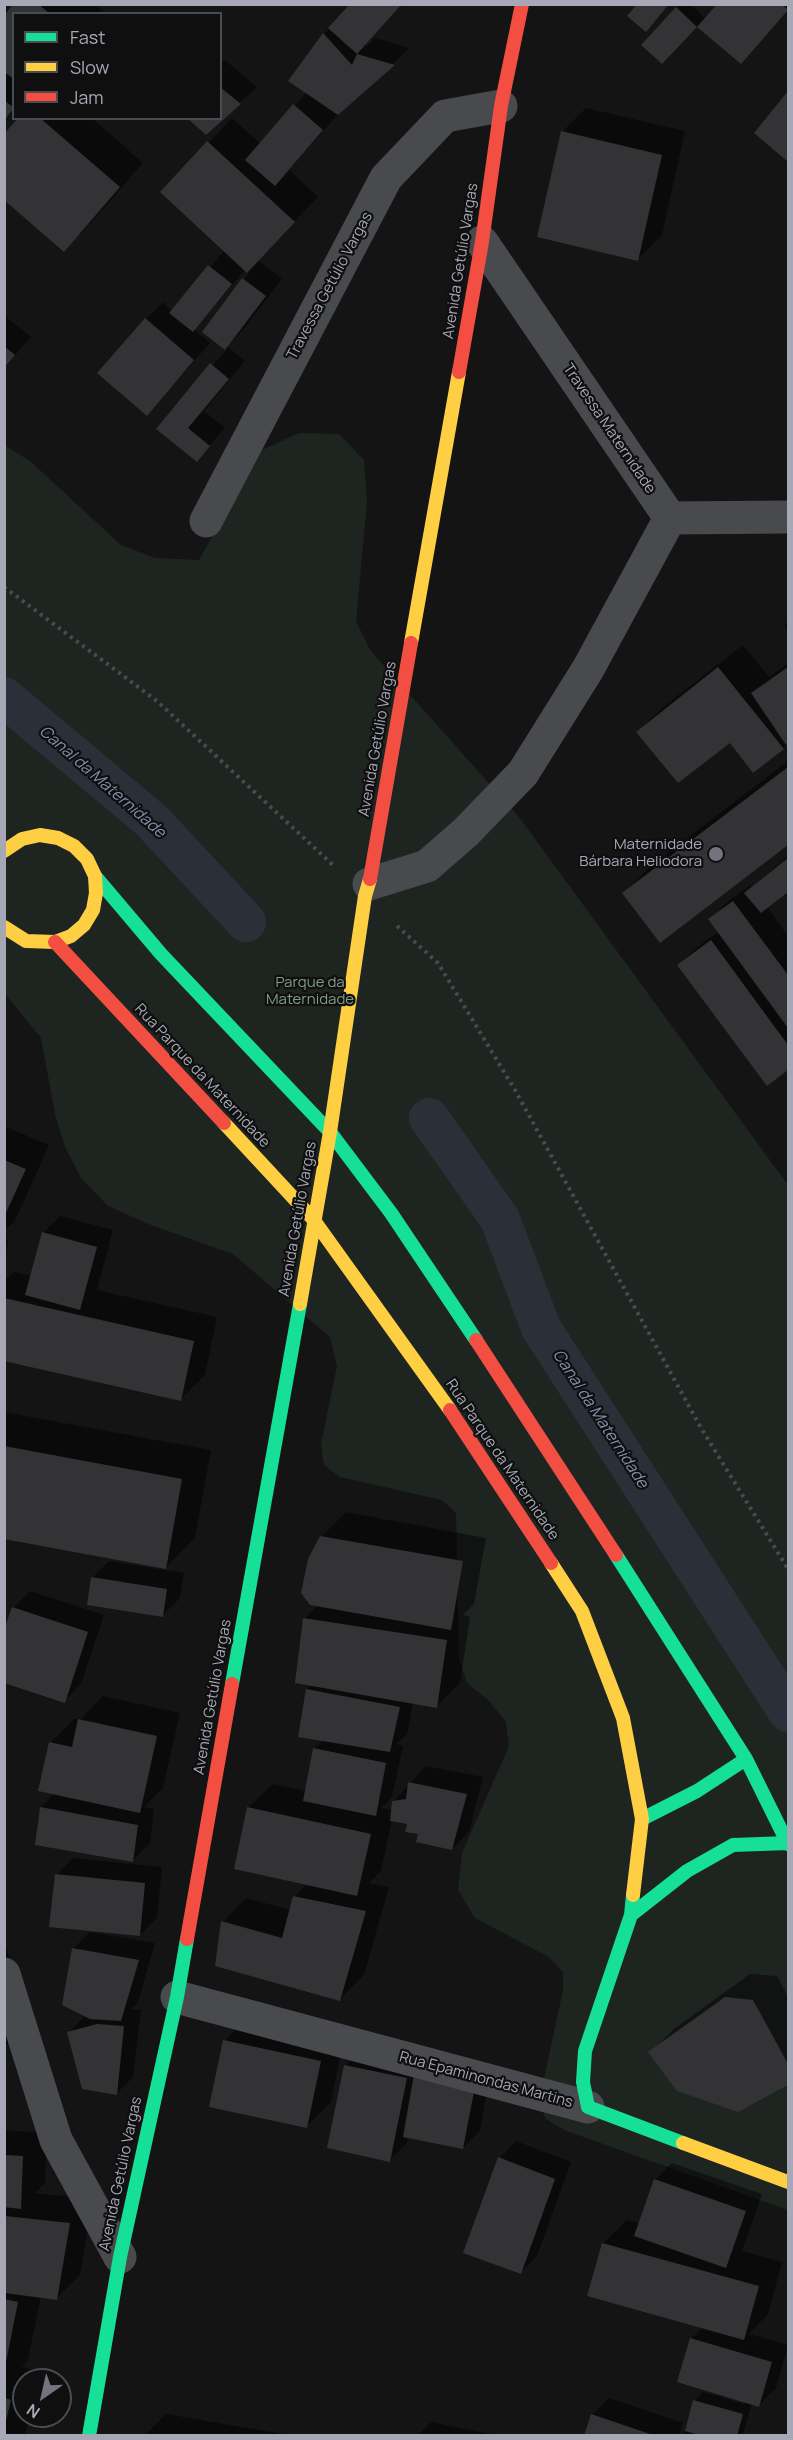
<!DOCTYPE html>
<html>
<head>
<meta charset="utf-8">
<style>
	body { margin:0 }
	#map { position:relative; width:793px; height:2440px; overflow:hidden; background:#141415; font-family:Manrope,sans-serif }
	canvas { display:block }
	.frame { position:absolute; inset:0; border:6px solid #a6a8b5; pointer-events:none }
	.legend { position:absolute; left:12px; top:12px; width:210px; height:108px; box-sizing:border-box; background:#0f0f10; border:2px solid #4b4c52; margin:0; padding:8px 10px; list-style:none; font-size:18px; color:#a6a8b5 }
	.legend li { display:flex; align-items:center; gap:12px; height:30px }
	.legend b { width:30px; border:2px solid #4b4c52 }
	.north { position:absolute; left:12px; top:2368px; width:60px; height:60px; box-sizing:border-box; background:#0f0f10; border:2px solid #4b4c52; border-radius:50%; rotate:214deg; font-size:16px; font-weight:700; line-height:24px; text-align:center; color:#a6a8b5 }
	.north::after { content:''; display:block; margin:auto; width:21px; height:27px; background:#73747d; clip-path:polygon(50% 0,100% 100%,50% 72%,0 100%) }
</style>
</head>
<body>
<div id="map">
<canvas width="793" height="2440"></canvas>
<div class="frame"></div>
<ul class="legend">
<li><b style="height:8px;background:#16e098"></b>Fast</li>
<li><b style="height:8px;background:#ffcf43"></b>Slow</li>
<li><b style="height:8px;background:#f24e42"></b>Jam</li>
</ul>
<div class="north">N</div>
</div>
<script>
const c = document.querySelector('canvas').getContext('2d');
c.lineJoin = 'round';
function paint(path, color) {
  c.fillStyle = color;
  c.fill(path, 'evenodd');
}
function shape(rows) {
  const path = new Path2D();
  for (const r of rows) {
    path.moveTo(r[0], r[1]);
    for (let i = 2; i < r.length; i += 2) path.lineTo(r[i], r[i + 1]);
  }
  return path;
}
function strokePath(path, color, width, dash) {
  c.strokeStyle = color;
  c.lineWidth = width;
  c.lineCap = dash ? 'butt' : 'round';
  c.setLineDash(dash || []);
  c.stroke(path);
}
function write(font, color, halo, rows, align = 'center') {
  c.font = font + ' Manrope,sans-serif';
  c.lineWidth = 4.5;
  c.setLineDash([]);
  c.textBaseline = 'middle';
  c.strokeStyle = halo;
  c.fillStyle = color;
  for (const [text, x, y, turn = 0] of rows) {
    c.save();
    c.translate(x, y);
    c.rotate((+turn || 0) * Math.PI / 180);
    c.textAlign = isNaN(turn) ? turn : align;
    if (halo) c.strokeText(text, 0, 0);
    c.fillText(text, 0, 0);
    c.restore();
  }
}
const green = shape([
	[299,433,339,434,364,460,367,502,356,621,370,650,519,817,788,1185,788,2210,564,2130,546,2119,539,2102,563,1990,563,1972,549,1957,475,1918,458,1890,462,1853,509,1746,506,1722,488,1700,467,1683,459,1658,456,1513,442,1500,340,1477,324,1465,321,1444,337,1366,330,1337,233,1254,151,1225,108,1206,81,1178,65,1147,55,1114,41,1038,5,994,4,445,30,461,121,545,155,558,199,560,260,451]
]);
const shadow = shape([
	[15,4,94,4,106,14,14,14,14,111,4,122,4,19],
	[352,4,402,4,365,44,367,46,375,38,410,48,340,112,289,170,318,197,258,260,282,279,242,331,227,346,245,361,204,411,225,428,196,460,158,429,227,349,204,332,249,273,245,270,194,329,210,343,147,414,146,319,163,302,172,311,225,250,162,192,232,118,261,144,307,92,290,81,324,34],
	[680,4,690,4,706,19,719,4,788,4,788,9,741,62,698,25,662,62,643,45],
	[225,60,257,87,206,133,220,118,220,65],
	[788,94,788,160,756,133],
	[586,108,685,131,662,235,638,259,562,132],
	[19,118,92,118,143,163,88,226,64,249],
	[4,315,31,337,4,368],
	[788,621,788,631,785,625],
	[743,645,769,677,788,663,788,742,783,748,638,732,662,708],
	[788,761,788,844,660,941,624,893,653,864],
	[788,856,788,890,767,907,788,936,788,1068,767,1084,679,965,696,948,719,931,710,919,727,902,751,885,752,887],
	[4,1126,49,1145,15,1221,4,1231],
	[60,1216,113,1230,97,1290,217,1317,205,1375,181,1399,4,1360,4,1281,14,1272,32,1276,43,1233],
	[4,1239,9,1240,4,1258],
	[4,1412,211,1450,195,1538,166,1567,4,1537],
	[346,1512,486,1538,474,1604,463,1615,470,1617,460,1683,436,1706,413,1702,407,1734,396,1744,403,1746,392,1797,381,1808,393,1810,393,1802,426,1766,483,1777,469,1832,452,1849,420,1833,409,1823,392,1820,381,1871,369,1883,389,1887,364,1975,340,1999,223,1922,246,1898,291,1910,294,1897,307,1884,249,1807,273,1784,306,1791,315,1749,324,1739,307,1689,312,1685,305,1618,318,1605,322,1536],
	[109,1561,184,1573,180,1598,163,1615,92,1578],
	[30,1591,104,1615,81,1684,64,1701,13,1608],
	[103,1696,180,1713,163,1788,144,1807,154,1809,150,1843,133,1860,41,1807,55,1793,50,1743,74,1719,80,1720],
	[73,1858,162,1867,157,1918,140,1935,56,1875],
	[90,1932,155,1943,138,2002,131,2009,141,2010,133,2077,116,2094,69,2032,86,2015,73,1949],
	[4,1943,10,1958,4,1964],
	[750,1974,777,1976,788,1997,788,2083,738,2111,650,2053,674,2029],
	[4,1986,22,2030,4,2047],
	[248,2017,344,2037,331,2102,307,2126,225,2040],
	[362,2049,491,2069,480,2131,463,2148,408,2137,407,2143,390,2160,345,2066],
	[4,2130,47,2133,45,2183,35,2193,93,2199,80,2275,56,2299,41,2296,28,2360,22,2367,39,2371,37,2380,24,2380,24,2416,29,2416,25,2436,4,2436],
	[516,2141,571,2162,537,2256,520,2273,499,2158],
	[672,2163,762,2194,742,2251,782,2262,768,2314,749,2334,788,2345,776,2388,759,2405,752,2403,743,2434,749,2436,680,2436,688,2428,695,2401,703,2392,745,2404,746,2401,691,2339,703,2327,603,2243,627,2220,640,2223,655,2180],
	[609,2398,683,2423,679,2436,586,2436,592,2415],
	[166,2414,295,2436,144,2436],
	[431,2422,490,2434,489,2436,417,2436]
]);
const canal = shape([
	[4,697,152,821,246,922],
	[429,1118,500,1219,541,1328,788,1712]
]);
const building = shape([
	[13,4,38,4,50,14,14,14,14,79,4,72,4,16],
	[350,4,402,4,357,54,328,28],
	[637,4,669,4,646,32,627,16],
	[717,4,782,4,788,10,741,64,697,27],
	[676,7,697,27,662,64,641,45],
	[323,33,352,65,357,54,395,65,338,115,288,81],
	[220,87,241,104,206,135,187,118,220,118],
	[788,91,788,162,754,133],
	[4,100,14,108,4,121],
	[293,104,323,130,275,186,245,160],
	[18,118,40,118,120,187,64,252,4,200,4,134],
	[561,131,662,155,638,261,537,237],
	[207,141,295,222,247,273,160,192],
	[208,265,232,284,193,332,169,313],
	[242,278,266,296,225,350,202,332],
	[145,318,194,360,147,416,97,373],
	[4,346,15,355,4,368],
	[210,363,229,379,188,428,210,446,197,462,156,429],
	[718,667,784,749,753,773,730,743,678,783,636,732],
	[788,667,788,743,786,745,751,693],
	[788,767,788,845,660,943,622,893],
	[788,858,788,892,761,913,744,893],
	[733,901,788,975,788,1028,708,919],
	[711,940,788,1045,788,1070,767,1086,677,965],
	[4,1160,26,1169,4,1217],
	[42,1232,97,1247,80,1310,25,1295],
	[4,1298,194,1341,181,1401,4,1361],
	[4,1446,182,1479,166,1569,4,1539],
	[320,1536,463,1561,451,1630,310,1605,301,1593,308,1559],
	[91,1577,167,1589,163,1617,87,1605],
	[12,1607,88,1632,65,1703,4,1683,4,1630],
	[303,1618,447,1640,437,1708,295,1683],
	[306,1689,400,1707,390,1752,298,1737],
	[78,1719,157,1736,140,1813,38,1791,49,1742,72,1747],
	[313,1748,386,1763,376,1816,303,1801],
	[408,1782,467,1794,452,1850,416,1842,418,1834,405,1832,407,1824,390,1821,392,1801,406,1799],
	[40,1807,138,1825,133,1862,35,1845],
	[247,1807,371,1834,357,1896,234,1869],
	[55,1874,145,1883,140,1936,49,1927],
	[293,1896,366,1911,340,2001,215,1966,221,1921,282,1938],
	[72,1948,139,1960,121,2021,90,2019,62,2005],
	[725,1997,753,2000,788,2064,788,2085,738,2112,677,2091,648,2052],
	[97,2024,124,2026,117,2095,82,2089,67,2032],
	[223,2040,321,2061,307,2128,209,2107],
	[344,2065,407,2078,390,2162,327,2148],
	[414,2074,475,2086,463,2149,403,2137],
	[4,2155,23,2156,21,2209,4,2207],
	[498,2157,555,2179,521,2274,463,2253],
	[654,2179,746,2211,726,2268,634,2236],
	[5,2216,70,2223,57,2300,5,2293],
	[602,2243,759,2286,744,2340,587,2296],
	[4,2299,18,2302,6,2362,4,2362],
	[690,2338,772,2362,759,2407,677,2382],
	[5,2398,11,2400,5,2425],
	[693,2400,743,2414,737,2436,702,2436,685,2431],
	[591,2414,653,2435,652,2436,584,2436]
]);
const path = shape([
	[4,587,157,701,335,867],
	[397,926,438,963,515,1090,701,1428,788,1569]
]);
const street = shape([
	[482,242,670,518,788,517],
	[206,521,386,178,445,116,501,106],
	[369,884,427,866,466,832,523,773,588,669,670,518],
	[4,1974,56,2140,120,2257],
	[177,1997,588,2107]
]);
const fast = shape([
	[95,876,161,954,330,1132,391,1213,476,1340],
	[616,1555,746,1759,788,1844],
	[232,1684,300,1304],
	[642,1819,697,1791,746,1759],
	[633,1895,631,1915,585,2051,583,2082,588,2107,683,2143],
	[631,1915,687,1871,733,1845,788,1843],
	[89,2436,120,2257,177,1997,187,1939]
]);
const slow = shape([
	[411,643,459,372],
	[4,851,22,839,40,835,58,838,74,846,87,859,95,876,96,893,93,910,84,925,71,936,55,942,26,941,4,927],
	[224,1123,313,1219,450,1410],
	[300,1304,330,1132,365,896,370,879],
	[551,1563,582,1611,623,1718,642,1819,633,1895],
	[683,2143,788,2182]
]);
const jam = shape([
	[459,372,482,242,501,106,522,4],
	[370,879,411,643],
	[55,942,224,1123],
	[476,1340,616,1555],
	[450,1410,551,1563],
	[187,1939,232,1684]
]);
const markers = [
	[716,854,8,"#73747d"]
];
const streetNames = [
	["Avenida Getúlio Vargas",461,261,-81],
	["Travessa Getúlio Vargas",330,286,-62],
	["Travessa Maternidade",609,429,56],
	["Avenida Getúlio Vargas",378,739,-80],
	["Rua Parque da Maternidade",202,1076,47],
	["Avenida Getúlio Vargas",298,1219,-80],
	["Rua Parque da Maternidade",502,1460,56],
	["Avenida Getúlio Vargas",213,1697,-80],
	["Rua Epaminondas Martins",486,2080,15],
	["Avenida Getúlio Vargas",121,2174,-78]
];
const poiNames = [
	["Maternidade",702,845],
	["Bárbara Heliodora",702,862]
];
const parkNames = [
	["Parque da",310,983],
	["Maternidade",310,1000]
];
const waterNames = [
	["Canal da Maternidade",102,782,41],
	["Canal da Maternidade",600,1419,57]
];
paint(green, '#1e2520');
paint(shadow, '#0007');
strokePath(canal, '#2b2f37', 40);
paint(building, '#333335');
strokePath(path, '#4a4a4f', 4, [3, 4.5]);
strokePath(street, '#494a4d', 33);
strokePath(fast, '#16e098', 14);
strokePath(slow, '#ffcf43', 14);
strokePath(jam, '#f24e42', 14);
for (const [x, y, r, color] of markers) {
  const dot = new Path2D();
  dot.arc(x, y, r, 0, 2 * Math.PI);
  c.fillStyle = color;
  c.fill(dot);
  strokePath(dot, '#0f0f10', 2);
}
write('15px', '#a6a8b5', '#0f0f10', streetNames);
write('15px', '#a6a8b5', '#0f0f10', poiNames, 'right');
write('15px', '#7e9f85', '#0f0f10', parkNames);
write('italic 16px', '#7f91ae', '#0f0f10', waterNames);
</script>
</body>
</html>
